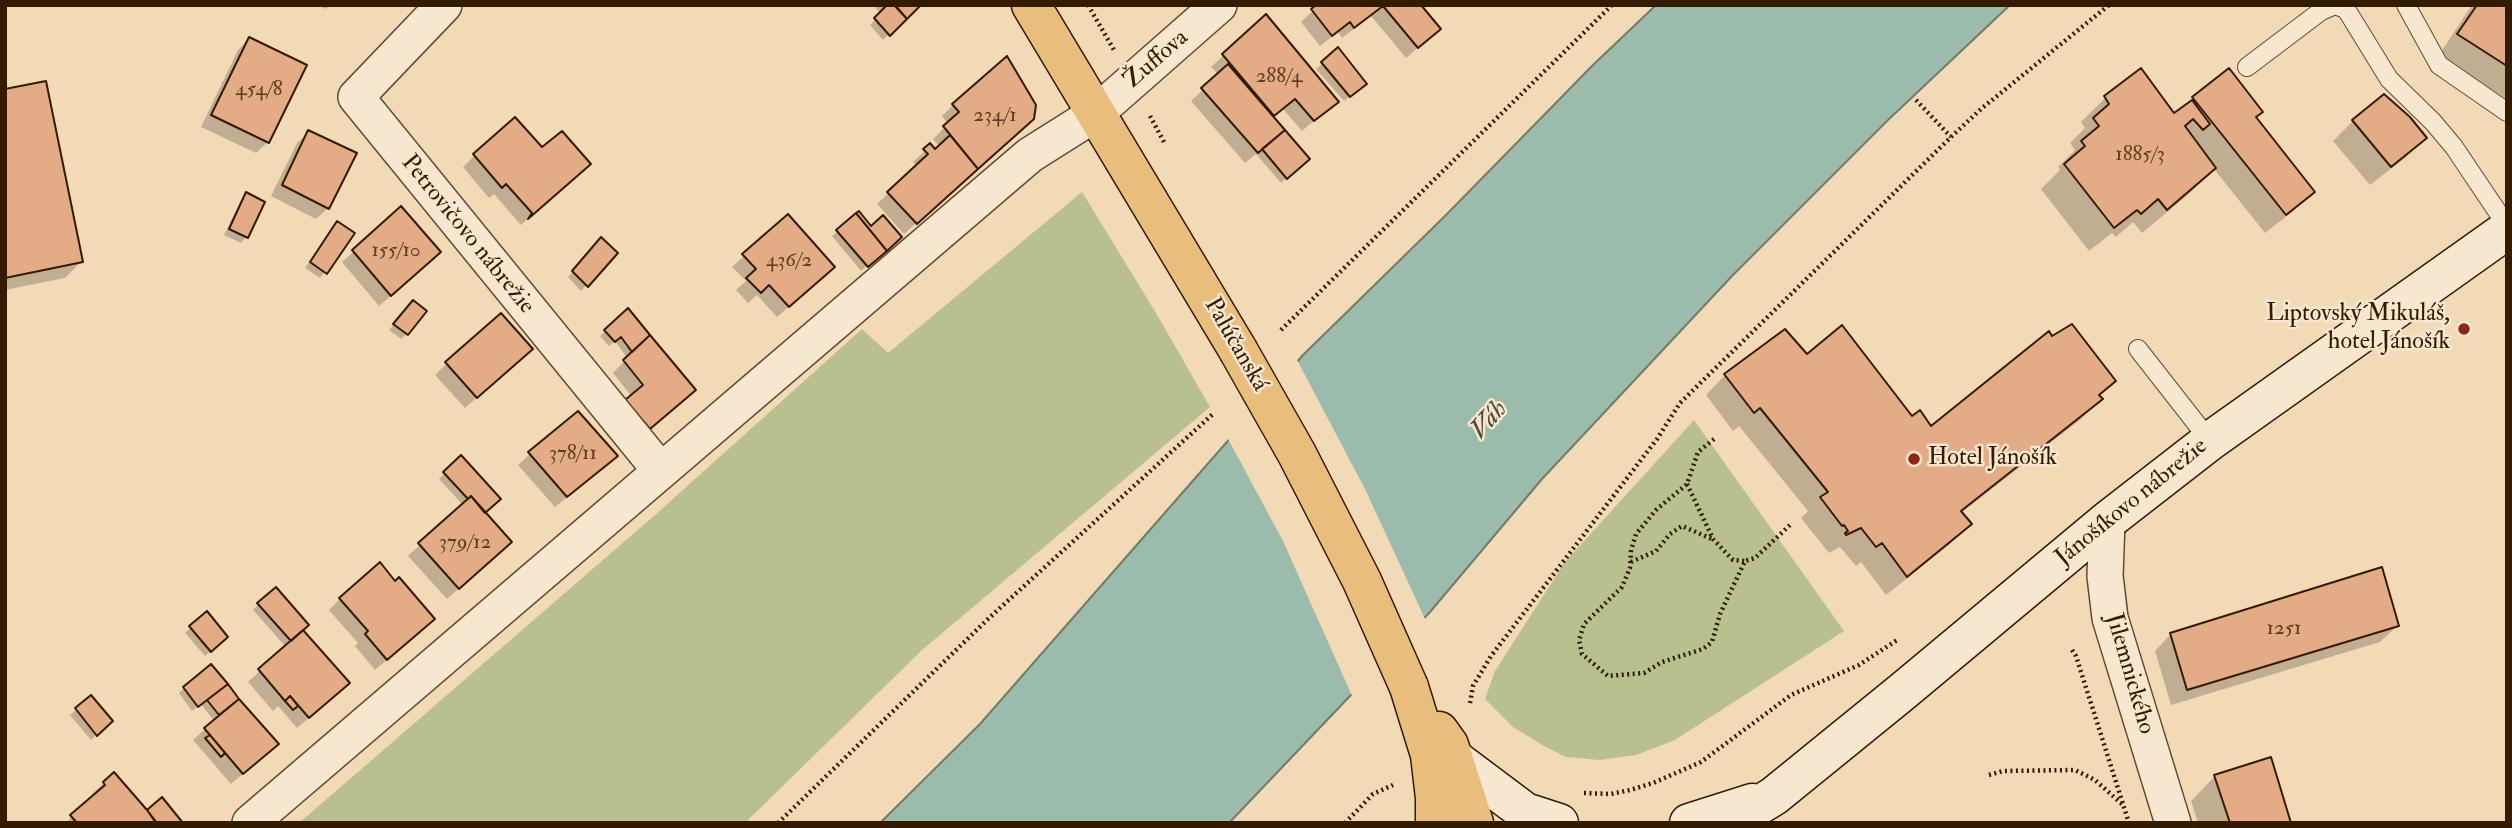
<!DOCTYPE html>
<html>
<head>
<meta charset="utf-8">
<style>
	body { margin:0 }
	#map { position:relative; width:2512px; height:828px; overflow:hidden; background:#f2dab7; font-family:"IM FELL Double Pica",serif }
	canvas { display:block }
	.frame { position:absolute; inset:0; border:7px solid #331b00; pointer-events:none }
</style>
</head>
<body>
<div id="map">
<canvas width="2512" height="828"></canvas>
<div class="frame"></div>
</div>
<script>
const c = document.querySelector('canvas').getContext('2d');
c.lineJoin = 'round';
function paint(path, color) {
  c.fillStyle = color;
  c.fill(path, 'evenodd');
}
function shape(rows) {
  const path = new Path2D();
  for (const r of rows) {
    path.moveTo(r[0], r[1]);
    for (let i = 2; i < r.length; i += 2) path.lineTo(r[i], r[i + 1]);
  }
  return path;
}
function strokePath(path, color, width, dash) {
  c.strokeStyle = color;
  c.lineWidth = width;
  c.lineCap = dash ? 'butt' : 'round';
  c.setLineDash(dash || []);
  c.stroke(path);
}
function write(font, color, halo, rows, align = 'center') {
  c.font = font + ' "IM FELL Double Pica",serif';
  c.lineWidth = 5;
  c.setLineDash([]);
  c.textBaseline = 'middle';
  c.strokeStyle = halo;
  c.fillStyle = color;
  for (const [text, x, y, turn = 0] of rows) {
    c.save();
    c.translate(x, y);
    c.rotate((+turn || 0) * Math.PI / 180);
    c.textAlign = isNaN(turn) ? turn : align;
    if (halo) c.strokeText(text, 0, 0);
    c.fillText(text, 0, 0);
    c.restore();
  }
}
const green = shape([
	[1082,192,1156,313,1210,407,921,651,745,823,299,823,655,515,862,329,888,353],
	[1694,420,1844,631,1675,740,1636,755,1600,760,1566,757,1544,746,1513,727,1485,699,1495,671,1565,562]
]);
const water = shape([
	[1656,5,2010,5,1888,120,1732,276,1542,479,1430,612,1229,823,880,823,980,724,1303,355,1446,215,1593,65,1656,5]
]);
const pier = shape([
	[1296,358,1365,489,1426,621,1353,698,1283,541,1227,437]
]);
const shadow = shape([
	[317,5,330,5,326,9],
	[873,5,919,5,883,40,870,25,881,14],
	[1319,5,1419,5,1427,40,1406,58,1371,16,1342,38,1338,32,1320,46,1301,22],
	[2472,5,2507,5,2507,99,2439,55],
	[1266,16,1324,112,1302,131,1283,109,1272,118,1302,164,1281,183,1256,154,1245,163,1191,101,1219,75,1211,67],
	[249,39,268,142,256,153,201,127,238,50],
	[1338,50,1359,89,1344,101,1316,69],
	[5,91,81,262,65,278,5,290],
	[2105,98,2173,115,2193,98,2254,118,2312,192,2292,212,2265,233,2214,169,2190,193,2142,233,2133,222,2116,237,2112,233,2089,251,2041,189,2060,170,2058,167,2075,150,2070,143,2085,128,2081,122],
	[953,105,1021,130,904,234,877,204,917,166,913,162,930,146,935,151,940,147,933,139,948,124,942,116],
	[2353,121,2425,138,2405,158,2370,185,2333,141],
	[309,132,328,208,316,219,271,196,297,143],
	[542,150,577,176,521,225,494,194,489,198,463,167,474,156],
	[246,194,263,202,246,237,241,243,224,235,241,200],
	[401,209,428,263,379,306,342,262],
	[788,217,821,278,777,317,757,295,748,303,736,290,746,281,732,267],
	[871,228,894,242,861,271,832,236,838,231],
	[332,229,353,234,320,278,305,268],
	[596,244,616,253,581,291,568,277],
	[408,308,407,334,401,339,389,330],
	[628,310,694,390,637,439,632,397,613,373,627,358,615,341,609,346,600,336],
	[1807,356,1931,428,2114,381,2098,396,2100,399,2081,419,1961,513,1970,524,1950,544,1886,595,1861,562,1856,566,1840,547,1829,553,1801,518,1808,511,1739,426,1733,431,1706,395,1725,375],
	[519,360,465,408,435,375,447,363],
	[530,454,604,467,555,507,518,465],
	[461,458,498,553,447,599,408,556,463,505,439,479],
	[340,599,422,630,375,670,355,646,358,643,329,610],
	[258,604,301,630,337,694,297,728,278,706,273,711,248,682,286,647,253,610],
	[207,613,220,643,205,656,185,633],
	[2397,626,2380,642,2171,705,2155,651,2171,634],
	[184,688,237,699,277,744,231,784,193,740,214,721,201,704,192,711,179,693],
	[91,697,111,721,91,740,70,715],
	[2215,776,2289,823,2198,823,2191,801],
	[104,783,147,812,162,800,181,823,65,823,94,797,92,794]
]);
const building = shape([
	[887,5,894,5,907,19,890,36,874,18,887,5],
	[895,5,921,5,907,19,895,5],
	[1316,5,1421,5,1441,29,1418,48,1383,6,1354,28,1350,22,1332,36,1311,9,1316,5],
	[2477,5,2507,5,2507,66,2457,34,2477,5],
	[1266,14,1339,102,1314,121,1295,99,1274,116,1222,54,1266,14],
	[249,37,307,65,269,143,211,115,249,37],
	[1338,47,1367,84,1350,97,1321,62,1338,47],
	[1007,56,1036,105,1034,119,978,169,943,126,959,112,952,104,1007,56],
	[1228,64,1285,130,1258,153,1201,88,1228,64],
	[2141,68,2174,113,2192,100,2210,124,2203,130,2193,119,2185,126,2216,168,2167,210,2158,199,2141,214,2137,210,2114,228,2064,164,2085,146,2081,141,2099,126,2093,118,2109,104,2104,96,2141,68],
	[2229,68,2263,112,2256,117,2315,192,2286,215,2192,97,2229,68],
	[46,81,83,262,5,278,5,89,46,81],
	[2384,94,2410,117,2427,138,2391,167,2352,120,2384,94],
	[515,117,542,147,562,131,591,164,528,219,532,213,506,184,502,188,473,154,515,117],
	[308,130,357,153,329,209,282,185,308,130],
	[1285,130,1310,159,1287,179,1262,149,1285,130],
	[950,135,978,169,917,224,887,192,928,154,923,149,930,143,935,149,950,135],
	[246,192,265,202,248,238,229,229,246,192],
	[401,206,441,252,391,296,352,250,401,206],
	[859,211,871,226,883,215,902,237,887,251,856,213,859,211],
	[856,213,887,251,868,267,836,230,856,213],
	[788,214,835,267,789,307,769,285,761,293,746,278,756,269,742,254,788,214],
	[337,221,355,233,327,274,310,262,337,221],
	[601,237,618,253,588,287,572,271,601,237],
	[413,300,427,311,408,335,393,324,413,300],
	[628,308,650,335,632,352,621,337,615,342,604,330,628,308],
	[501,313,533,349,477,398,445,362,501,313],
	[2072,324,2116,381,2099,395,2103,399,1961,511,1972,524,1907,577,1882,543,1876,547,1861,528,1846,535,1845,533,1848,531,1844,525,1842,526,1820,497,1828,492,1760,408,1754,413,1724,374,1785,329,1807,354,1842,325,1912,416,1920,410,1931,426,2049,331,2052,336,2072,324],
	[650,335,696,390,650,429,625,400,643,385,623,360,650,335],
	[578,411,618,456,567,497,528,452,578,411],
	[461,455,501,499,485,513,471,496,468,499,443,472,461,455],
	[471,496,512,542,459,589,418,543,471,496],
	[380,562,395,581,399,577,435,619,387,660,365,634,368,631,339,598,380,562],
	[2382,567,2399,626,2187,690,2170,633,2382,567],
	[276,587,309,625,291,641,257,603,276,587],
	[207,611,228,637,211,652,189,626,207,611],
	[303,630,350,683,309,718,290,696,285,701,258,669,303,630],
	[211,664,228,684,198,707,183,687,211,664],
	[228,684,239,699,219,715,207,700,228,684],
	[91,695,113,721,97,736,75,708,91,695],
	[290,696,298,706,293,710,285,701,290,696],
	[239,699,279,744,243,774,204,728,239,699],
	[210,735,225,753,221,757,205,738,210,735],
	[2271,757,2291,823,2230,823,2214,775,2271,757],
	[114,772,147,810,156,823,77,823,70,815,105,785,103,782,114,772],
	[162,797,183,823,157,823,147,810,162,797]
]);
const path = shape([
	[1088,5,1114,50],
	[1916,100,1951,137],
	[1150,116,1164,142],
	[1281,330,1612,5],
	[1714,439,1698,452,1687,484,1656,510,1636,534,1631,550,1630,568,1622,587,1584,624,1579,640,1582,654,1608,676,1644,673,1662,662,1703,649,1712,642,1720,614,1745,561,1755,558,1791,524],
	[1687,484,1713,539,1733,560,1745,561],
	[1631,562,1656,551,1670,534,1682,526,1712,539],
	[2072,650,2076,656,2129,823],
	[1470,703,1473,686,1491,656,1657,439,1680,403,1951,137,1981,109,2109,5],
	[1989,775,2003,771,2075,770,2095,780,2122,804],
	[1584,793,1611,794,1630,790,1653,783,1701,762,1791,695,1859,665,1897,640],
	[778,823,989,618,1214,413],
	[1345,823,1373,794,1393,785]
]);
const lane = shape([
	[2406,5,2439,65,2507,112],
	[2247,67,2321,11,2335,5,2346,9,2389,79,2433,122,2454,147,2507,226],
	[2138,349,2210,441]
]);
const street = shape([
	[444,5,356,97,660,470],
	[2107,521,2105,576,2110,618,2173,823],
	[250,823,1030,155,1095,114,1219,5]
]);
const secondary = shape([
	[1453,758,1525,812,1559,823],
	[1689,823,1752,803],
	[1730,823,1774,796,1902,692,2107,521,2210,441,2507,230]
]);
const primary = shape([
	[1031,5,1238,350],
	[1409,687,1430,755,1435,798,1435,823],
	[1439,731,1449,745,1474,823]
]);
const primaryBridge = shape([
	[1238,350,1297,454,1362,581,1409,687]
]);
const markers = [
	[2464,329,7,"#8f2418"],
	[1914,459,7,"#8f2418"]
];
const numberNames = [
	["288/4",1279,77],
	["454/8",259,90],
	["234/1",995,116],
	["1885/3",2140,155],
	["155/10",396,251],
	["436/2",789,261],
	["378/11",573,454],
	["379/12",465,543],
	["1251",2284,629]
];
const streetNames = [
	["Žuffova",1157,60,-41],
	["Petrovičovo nábrežie",467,235,51],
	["Palúčanská",1235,345,60],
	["Jánošíkovo nábrežie",2132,503,-39],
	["Jilemnického",2129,674,74]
];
const poiNames = [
	["Liptovský Mikuláš,",2450,315],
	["hotel Jánošík",2450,343],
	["Hotel Jánošík",1928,459,"left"]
];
const waterNames = [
	["Váh",1490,421,-49]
];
paint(green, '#b8c090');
paint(water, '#9bbbad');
strokePath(water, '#717b68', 2);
paint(pier, '#f2dab7');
paint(shadow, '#0003');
paint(building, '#e4ac86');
strokePath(building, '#331b00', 2);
strokePath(lane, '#634b2e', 20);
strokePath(street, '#634b2e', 38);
strokePath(secondary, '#331b00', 41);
strokePath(primary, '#331b00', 41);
strokePath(path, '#331b00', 4.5, [2, 3.5]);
strokePath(lane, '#f7e7d0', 18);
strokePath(street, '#f7e7d0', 35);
strokePath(secondary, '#f7e7d0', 38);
strokePath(primary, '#e9bd7c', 38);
strokePath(primaryBridge, '#331b00', 41, []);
strokePath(primaryBridge, '#e9bd7c', 38);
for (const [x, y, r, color] of markers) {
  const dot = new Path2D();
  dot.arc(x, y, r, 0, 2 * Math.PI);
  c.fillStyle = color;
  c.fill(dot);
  strokePath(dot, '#f7e7d0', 2.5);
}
write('21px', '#5f3f22', null, numberNames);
write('24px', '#331b00', '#f7e7d0', streetNames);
write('24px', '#331b00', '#f7e7d0', poiNames, 'right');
write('italic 26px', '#524b34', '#f7e7d0', waterNames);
</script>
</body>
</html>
